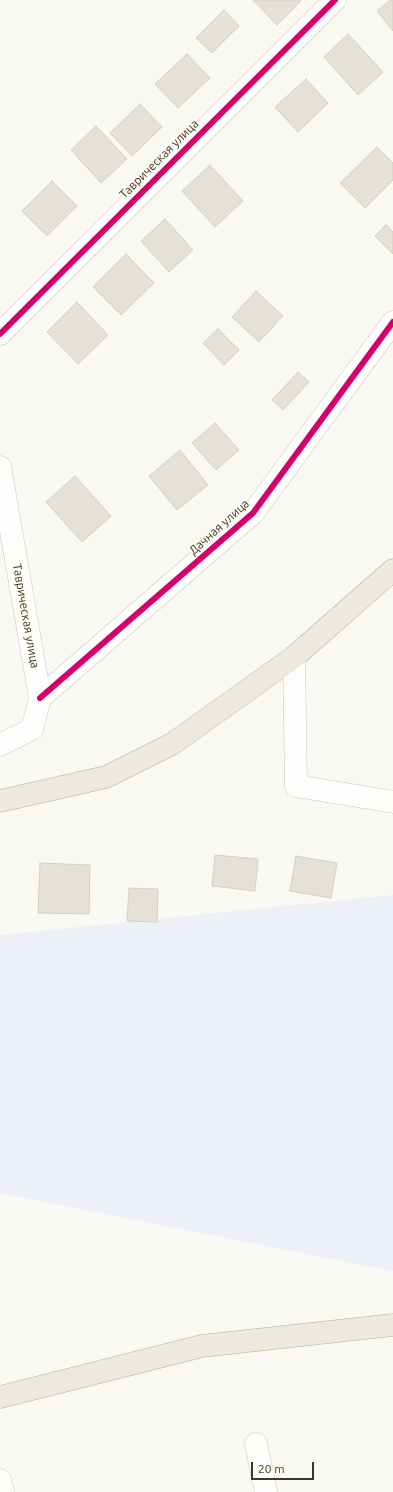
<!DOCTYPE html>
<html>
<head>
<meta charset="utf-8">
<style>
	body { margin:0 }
	#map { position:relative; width:393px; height:1492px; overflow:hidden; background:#faf8f2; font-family:Ubuntu,sans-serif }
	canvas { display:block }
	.scale { position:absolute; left:251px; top:1462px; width:63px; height:18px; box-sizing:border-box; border:2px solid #3b372c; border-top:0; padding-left:5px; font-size:12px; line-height:14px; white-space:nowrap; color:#3b372c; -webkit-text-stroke:3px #fefaee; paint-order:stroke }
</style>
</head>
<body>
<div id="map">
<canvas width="393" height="1492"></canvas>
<div class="scale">20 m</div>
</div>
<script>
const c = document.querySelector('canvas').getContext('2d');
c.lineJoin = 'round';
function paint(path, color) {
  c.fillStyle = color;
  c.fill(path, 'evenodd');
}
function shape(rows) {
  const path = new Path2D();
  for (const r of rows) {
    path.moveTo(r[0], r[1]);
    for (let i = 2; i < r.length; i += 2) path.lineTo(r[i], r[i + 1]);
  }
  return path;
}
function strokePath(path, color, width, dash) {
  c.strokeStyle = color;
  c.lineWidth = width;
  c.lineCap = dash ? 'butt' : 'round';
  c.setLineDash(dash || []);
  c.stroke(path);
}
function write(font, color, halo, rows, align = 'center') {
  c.font = font + ' Ubuntu,sans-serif';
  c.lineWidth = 3;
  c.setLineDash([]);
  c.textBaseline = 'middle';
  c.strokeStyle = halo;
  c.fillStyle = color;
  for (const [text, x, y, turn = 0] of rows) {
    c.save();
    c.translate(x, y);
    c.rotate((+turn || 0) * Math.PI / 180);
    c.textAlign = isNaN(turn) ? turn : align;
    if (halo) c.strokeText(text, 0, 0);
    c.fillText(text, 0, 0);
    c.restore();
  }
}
const green = shape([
	[393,895,393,1271,0,1193,0,935]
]);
const building = shape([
	[253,0,300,0,301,1,277,25,253,0],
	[390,0,393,0,393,31,377,11,390,0],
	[224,10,239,26,212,53,196,38,224,10],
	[348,34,383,72,358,95,324,57,348,34],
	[187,54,210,78,178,108,155,84,187,54],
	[306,79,328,103,298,132,275,107,306,79],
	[140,104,162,127,132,156,110,133,140,104],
	[96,126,127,159,101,183,71,150,96,126],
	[377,147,393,163,393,180,365,208,340,183,377,147],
	[210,165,243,201,215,227,182,191,210,165],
	[52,181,77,206,47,236,22,211,52,181],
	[165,219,193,250,169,272,141,241,165,219],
	[386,225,393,232,393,254,375,236,386,225],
	[126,254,154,283,121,315,93,287,126,254],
	[256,291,283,316,259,342,232,317,256,291],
	[77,302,108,335,78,364,47,332,77,302],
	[218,329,239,350,224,365,203,343,218,329],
	[298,372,309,382,283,410,272,400,298,372],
	[215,423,239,450,216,470,192,443,215,423],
	[180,450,208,485,177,510,149,476,180,450],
	[75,476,111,516,82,542,46,502,75,476],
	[215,855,258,859,255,891,212,886,215,855],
	[296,856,337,863,331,898,290,891,296,856],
	[40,863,90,865,89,914,38,913,40,863],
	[129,888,158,889,157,922,127,921,129,888]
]);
const minor = shape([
	[0,334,335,0],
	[0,467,40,698,32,729,0,745],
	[294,657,296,786,393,802],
	[40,698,253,513,393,322],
	[256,1444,266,1492],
	[0,1480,3,1492]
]);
const major = shape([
	[0,801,106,777,172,744,294,657,393,570],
	[0,1397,202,1346,393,1325]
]);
const cycleway = shape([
	[0,334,335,0],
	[40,698,253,513,393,322]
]);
const streetNames = [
	["Таврическая улица",159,159,-45],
	["Дачная улица",219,527,-42],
	["Таврическая улица",26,616,80]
];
paint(green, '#edf0f6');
paint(building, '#e4e1d8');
strokePath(building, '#d2cfc7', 1);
strokePath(minor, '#c9c6be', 23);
strokePath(major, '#b6af9d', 23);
strokePath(minor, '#fefefd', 22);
strokePath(major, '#ece9df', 22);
strokePath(cycleway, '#d6006c', 6);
write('12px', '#3b372c', '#fefaee', streetNames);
</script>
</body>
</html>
